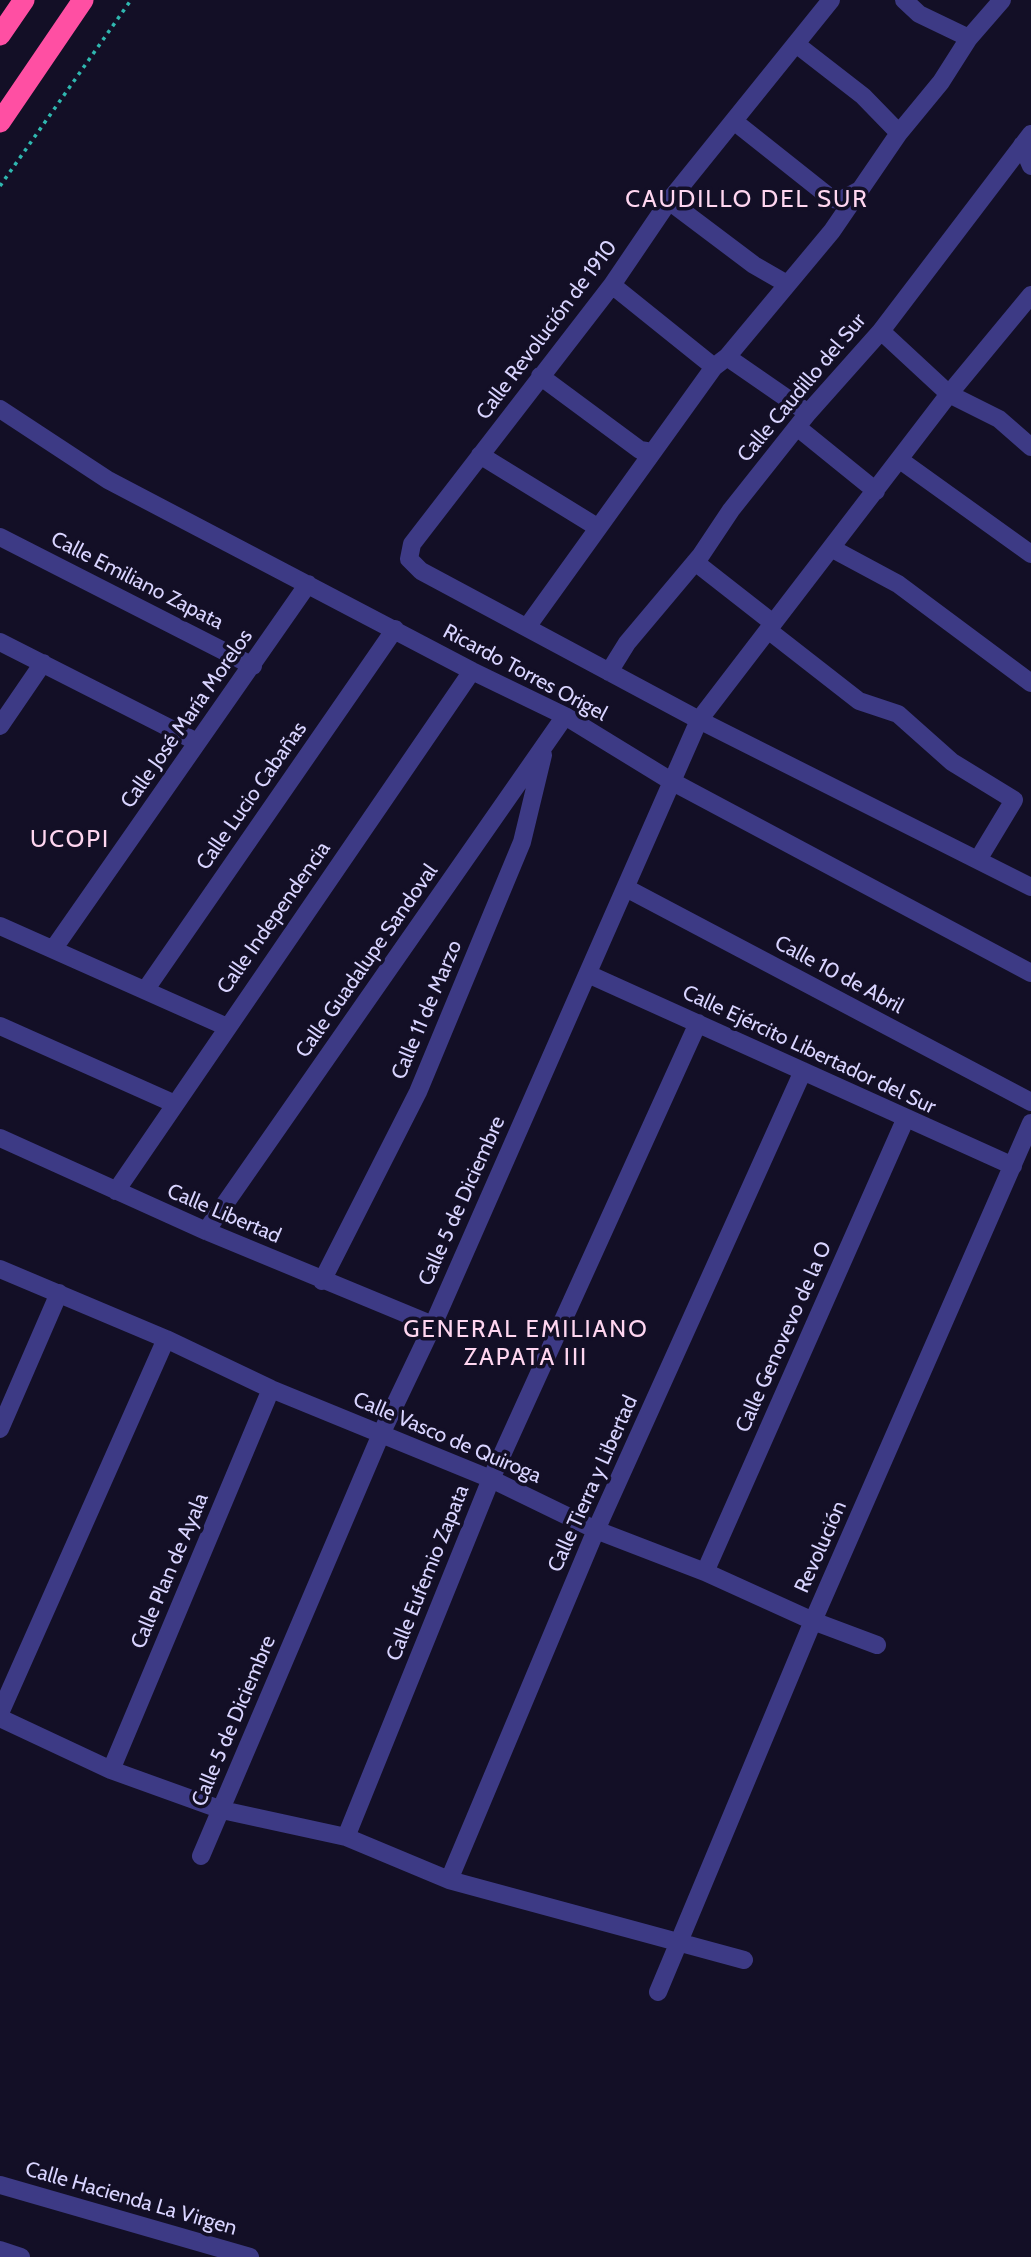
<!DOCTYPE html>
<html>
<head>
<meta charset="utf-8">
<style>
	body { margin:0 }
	canvas { display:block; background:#130f26 }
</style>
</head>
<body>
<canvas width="1031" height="2257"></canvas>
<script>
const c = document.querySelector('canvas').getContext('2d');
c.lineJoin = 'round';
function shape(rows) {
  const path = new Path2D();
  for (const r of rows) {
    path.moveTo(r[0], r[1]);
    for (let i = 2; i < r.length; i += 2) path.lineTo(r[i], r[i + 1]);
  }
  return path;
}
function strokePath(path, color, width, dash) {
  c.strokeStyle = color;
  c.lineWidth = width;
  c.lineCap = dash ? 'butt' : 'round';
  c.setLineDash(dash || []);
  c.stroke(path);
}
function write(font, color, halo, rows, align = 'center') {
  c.font = font + ' Cabin,sans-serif';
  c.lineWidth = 7;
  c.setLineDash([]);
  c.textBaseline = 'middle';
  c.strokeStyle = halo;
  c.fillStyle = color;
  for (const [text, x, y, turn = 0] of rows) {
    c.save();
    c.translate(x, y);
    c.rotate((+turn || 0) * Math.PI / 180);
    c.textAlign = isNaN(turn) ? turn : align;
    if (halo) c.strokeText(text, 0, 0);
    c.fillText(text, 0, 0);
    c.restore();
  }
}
const path = shape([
	[0,186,131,0]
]);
const minor = shape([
	[831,0,669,201,612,285,412,544,409,559,421,571,699,720,1031,887],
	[904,0,919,14,969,38],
	[796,44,863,96,899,133],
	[735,122,832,199,841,200,860,190],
	[1022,145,1031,166],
	[669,201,754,265,787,284],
	[612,285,714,367],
	[881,331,949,394,999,419,1031,447],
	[727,357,808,413],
	[540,376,640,450,652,452],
	[0,409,108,480,472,671,565,716,671,781,1031,973],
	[797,427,876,491],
	[480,455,597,527],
	[900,460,1031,554],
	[0,537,253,666],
	[831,548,898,584,1031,683],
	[695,562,773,623],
	[527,627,714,367,727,357,832,231,899,133,941,82,969,38,1002,0],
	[768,630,859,701,898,714,952,762,1014,800,979,858],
	[0,642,197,742],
	[609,672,627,643,701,555,731,510,808,413,881,331,1031,134],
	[0,726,43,663],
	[626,888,1031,1102],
	[0,926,227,1027],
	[54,948,308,584],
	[588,974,1013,1166],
	[146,989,395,629],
	[0,1026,175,1104],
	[0,1138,206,1231,433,1325],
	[116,1191,472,671],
	[206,1231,565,716],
	[0,1269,166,1339,271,1389,491,1479,596,1530,705,1572,813,1621,877,1645],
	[322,1281,418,1092,522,842,543,755],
	[0,1429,59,1293],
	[705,1572,905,1120],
	[0,1713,166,1339],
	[0,1718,111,1770,222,1810,346,1837,449,1880,744,1960],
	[111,1770,271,1389],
	[346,1837,491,1479,698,1023],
	[201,1856,381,1434,433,1325,699,720,949,394,1031,295],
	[449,1880,596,1530,803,1071],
	[658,1992,813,1621,1031,1123],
	[0,2185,250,2257],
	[0,2250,21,2257]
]);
const highway = shape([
	[0,35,24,0],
	[0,122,83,0]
]);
const streetNames = [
	["Calle Revolución de 1910",547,330,-53],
	["Calle Caudillo del Sur",802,388,-50],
	["Calle Emiliano Zapata",137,581,27],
	["Ricardo Torres Origel",525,673,28],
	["Calle José María Morelos",187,719,-55],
	["Calle Lucio Cabañas",252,796,-55],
	["Calle Independencia",274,918,-55],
	["Calle Guadalupe Sandoval",367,961,-55],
	["Calle 10 de Abril",839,975,28],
	["Calle 11 de Marzo",427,1010,-67],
	["Calle Ejército Libertador del Sur",809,1050,25],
	["Calle 5 de Diciembre",462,1201,-66],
	["Calle Libertad",224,1214,23],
	["Calle Genovevo de la O",784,1337,-66],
	["Calle Vasco de Quiroga",447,1438,23],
	["Calle Tierra y Libertad",593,1484,-66],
	["Revolución",821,1547,-66],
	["Calle Plan de Ayala",170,1571,-67],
	["Calle Eufemio Zapata",428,1573,-68],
	["Calle 5 de Diciembre",234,1721,-67],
	["Calle Hacienda La Virgen",131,2199,16]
];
const quarterNames = [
	["CAUDILLO DEL SUR",747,200],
	["UCOPI",70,840],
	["GENERAL EMILIANO",526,1330],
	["ZAPATA III",526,1358]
];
strokePath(path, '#2fb8b0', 3.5, [3.5, 5]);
strokePath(minor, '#3d3a85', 18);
strokePath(highway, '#ff4fa3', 21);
write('21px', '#d9d4ff', '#130f26', streetNames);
c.letterSpacing = '2px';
write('24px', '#ffd6f0', '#130f26', quarterNames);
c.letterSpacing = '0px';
</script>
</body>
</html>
